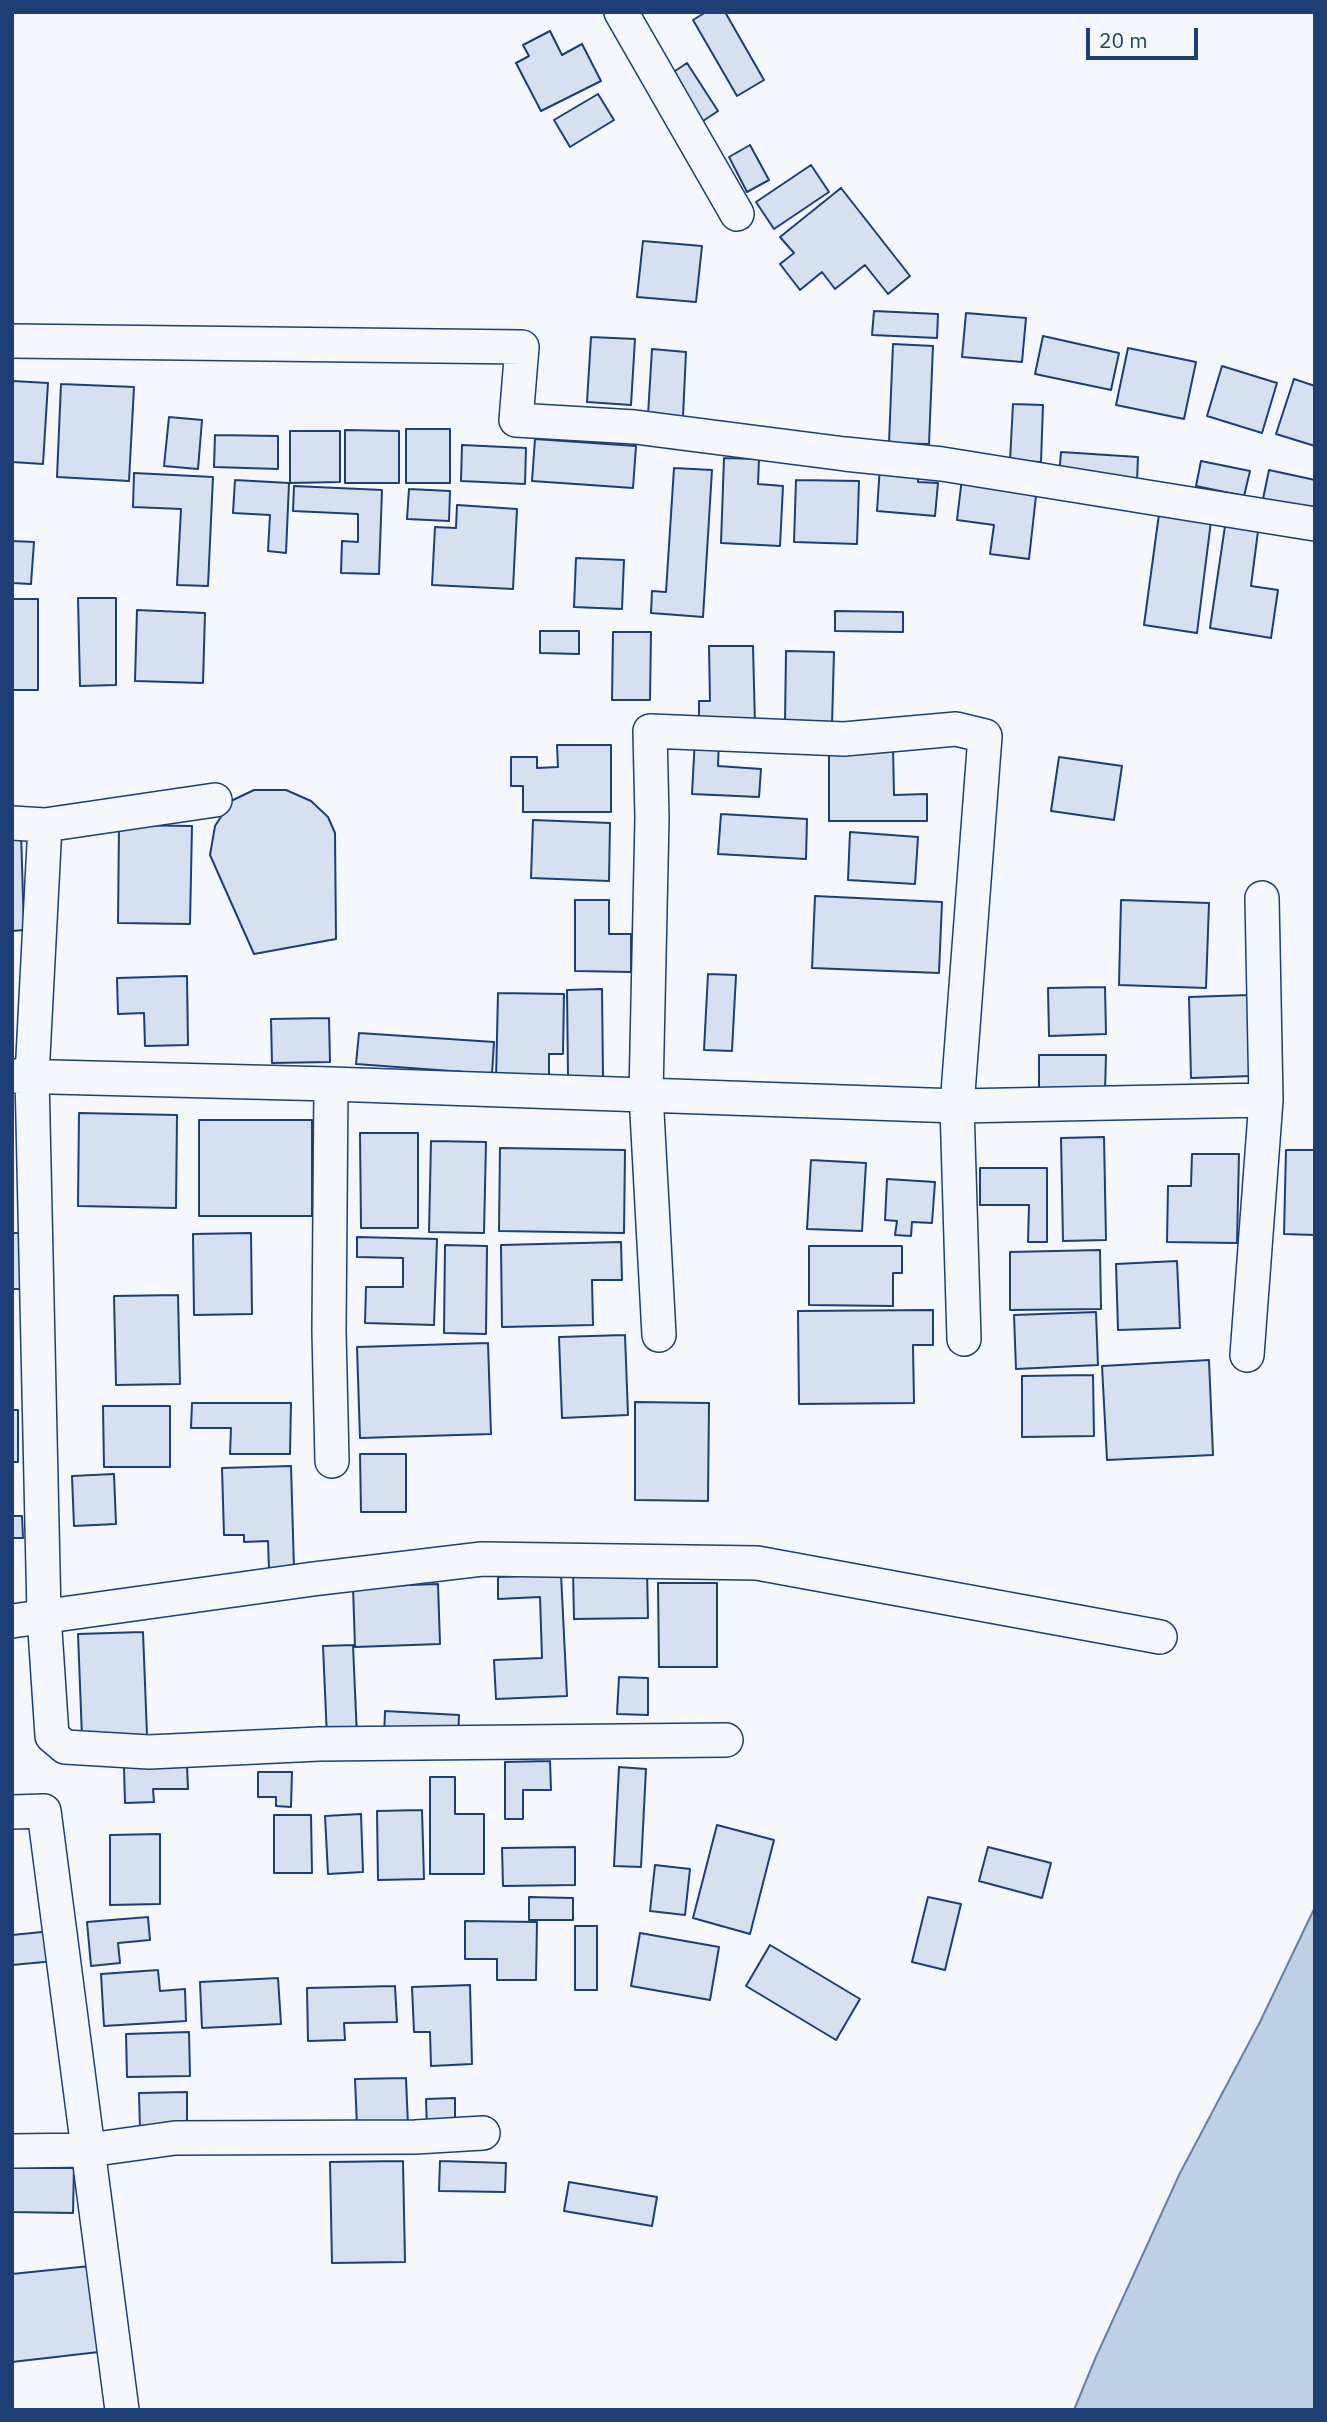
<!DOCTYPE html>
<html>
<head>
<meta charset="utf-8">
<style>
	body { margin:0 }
	#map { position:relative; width:1327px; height:2422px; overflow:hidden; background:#f4f7fb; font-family:"IBM Plex Sans",sans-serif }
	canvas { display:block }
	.frame { position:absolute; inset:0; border:14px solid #1d3f73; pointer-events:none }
	.scale { position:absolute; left:1086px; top:28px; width:112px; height:32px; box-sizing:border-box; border:4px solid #1d3f73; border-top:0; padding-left:9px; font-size:21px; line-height:24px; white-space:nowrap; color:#1d3f73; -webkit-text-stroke:5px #f4f7fb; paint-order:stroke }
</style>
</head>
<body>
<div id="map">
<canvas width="1327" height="2422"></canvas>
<div class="frame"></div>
<div class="scale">20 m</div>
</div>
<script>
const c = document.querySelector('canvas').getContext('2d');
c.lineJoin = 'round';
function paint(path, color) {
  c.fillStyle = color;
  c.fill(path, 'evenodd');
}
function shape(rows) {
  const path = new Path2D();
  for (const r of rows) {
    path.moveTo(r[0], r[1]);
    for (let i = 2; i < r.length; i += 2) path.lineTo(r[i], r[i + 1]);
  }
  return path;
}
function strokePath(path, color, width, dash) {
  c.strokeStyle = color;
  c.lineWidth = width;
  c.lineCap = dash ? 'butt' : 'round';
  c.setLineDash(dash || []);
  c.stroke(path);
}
const water = shape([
	[1315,1907,1315,2410,1074,2410,1095,2359,1180,2173,1260,2022,1315,1907]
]);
const building = shape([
	[706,12,725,12,764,80,737,96,693,20,706,12],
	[550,31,562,55,582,44,601,81,541,111,516,63,529,56,523,45,550,31],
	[687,63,718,111,700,123,669,75,687,63],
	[598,94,614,120,570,147,554,120,598,94],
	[750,145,769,180,747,192,729,157,750,145],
	[811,165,829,192,774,229,756,202,811,165],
	[841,188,910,276,888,294,865,265,835,289,822,272,800,290,780,264,794,253,780,237,841,188],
	[643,241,702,246,696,302,637,297,643,241],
	[874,311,938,314,937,338,872,335,874,311],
	[966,313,1026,318,1022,362,962,357,966,313],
	[1043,336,1119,353,1111,390,1035,374,1043,336],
	[591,337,635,339,631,405,587,402,591,337],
	[893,344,933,346,929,444,889,443,893,344],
	[1128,348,1196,362,1184,419,1116,405,1128,348],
	[652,349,686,352,683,417,648,415,652,349],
	[1222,366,1277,383,1262,433,1207,416,1222,366],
	[1294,379,1315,386,1315,446,1276,434,1294,379],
	[13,381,48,383,43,464,12,462,13,381],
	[61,384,134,387,129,481,57,477,61,384],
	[1013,404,1043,405,1041,462,1010,461,1013,404],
	[169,417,202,420,198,469,164,466,169,417],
	[406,429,450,429,450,483,406,483,406,429],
	[345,430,399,431,399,483,345,483,345,430],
	[290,431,340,431,340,482,290,483,290,431],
	[215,435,278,436,278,469,214,467,215,435],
	[535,439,636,446,633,488,532,481,535,439],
	[462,445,526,448,525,484,461,481,462,445],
	[1061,452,1138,457,1137,482,1059,477,1061,452],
	[724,458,759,459,758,484,783,486,780,546,721,543,724,458],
	[1201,461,1250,471,1244,496,1196,486,1201,461],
	[880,466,919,468,918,482,938,483,935,516,877,511,880,466],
	[674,468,712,470,703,617,651,613,652,591,666,592,674,468],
	[1269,470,1315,480,1315,510,1263,499,1269,470],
	[134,473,213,477,208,586,177,585,181,509,133,507,134,473],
	[962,478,1037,487,1029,559,990,554,994,525,957,520,962,478],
	[235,480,289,483,286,553,268,551,270,515,233,513,235,480],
	[796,480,859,481,857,544,794,542,796,480],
	[294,486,382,490,379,574,341,573,342,541,358,542,358,514,293,511,294,486],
	[409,489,450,491,449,521,407,519,409,489],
	[457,505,517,509,513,589,432,585,435,527,456,528,457,505],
	[1159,514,1211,521,1197,633,1144,625,1159,514],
	[1225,526,1258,531,1251,586,1278,590,1271,638,1210,628,1225,526],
	[12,541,34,542,31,584,12,583,12,541],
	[576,558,624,560,622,609,574,607,576,558],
	[78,598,116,598,116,685,80,686,78,598],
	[12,599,38,599,38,690,12,690,12,599],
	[137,610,205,613,203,683,135,681,137,610],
	[835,611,903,612,903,632,835,631,835,611],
	[540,631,579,631,579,654,540,653,540,631],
	[613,632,651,632,650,700,612,700,613,632],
	[709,646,753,646,755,725,699,726,699,701,710,701,709,646],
	[786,651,834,652,832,725,785,724,786,651],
	[695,738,719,739,718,766,761,769,759,797,692,794,695,738],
	[557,745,611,745,611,812,523,812,523,786,511,786,511,757,537,757,537,768,558,767,557,745],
	[893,748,894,795,927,794,927,821,829,821,829,749,893,748],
	[1059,757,1122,766,1114,820,1051,811,1059,757],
	[254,790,286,790,311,801,328,817,335,833,336,939,254,954,210,855,215,826,231,801,254,790],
	[721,814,807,819,806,859,718,854,721,814],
	[533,820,610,823,609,881,531,878,533,820],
	[119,825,192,826,190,924,118,923,119,825],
	[21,832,24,930,12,931,12,833,21,832],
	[850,832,918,837,915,884,848,880,850,832],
	[815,896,942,902,939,973,812,968,815,896],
	[575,900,609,900,609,934,631,934,631,972,575,971,575,900],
	[1121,900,1209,903,1206,988,1119,985,1121,900],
	[708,974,736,975,732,1051,704,1050,708,974],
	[187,976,188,1045,145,1046,144,1013,118,1014,117,978,187,976],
	[1105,987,1106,1034,1049,1036,1048,988,1105,987],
	[602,989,603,1077,568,1077,567,990,602,989],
	[498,993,564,994,563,1054,549,1054,549,1081,496,1080,498,993],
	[1248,995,1251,1076,1191,1078,1189,997,1248,995],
	[329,1018,330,1062,272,1063,271,1019,329,1018],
	[359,1033,494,1042,492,1074,356,1064,359,1033],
	[1039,1055,1106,1055,1105,1092,1039,1091,1039,1055],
	[79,1113,177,1115,176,1208,78,1206,79,1113],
	[199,1120,312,1120,312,1216,199,1216,199,1120],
	[360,1133,418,1133,418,1228,361,1228,360,1133],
	[1104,1137,1106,1240,1063,1241,1061,1138,1104,1137],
	[431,1141,486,1142,484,1233,429,1232,431,1141],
	[500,1148,625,1150,624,1233,499,1231,500,1148],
	[1286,1150,1315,1150,1315,1235,1284,1234,1286,1150],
	[1192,1154,1239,1154,1237,1243,1167,1242,1168,1186,1191,1186,1192,1154],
	[811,1160,866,1163,862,1231,807,1229,811,1160],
	[980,1168,1047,1168,1047,1242,1028,1242,1029,1205,980,1205,980,1168],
	[887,1179,935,1182,932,1223,912,1222,911,1236,895,1235,897,1221,885,1220,887,1179],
	[12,1233,22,1233,22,1289,12,1289,12,1233],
	[251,1233,252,1314,194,1315,193,1234,251,1233],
	[357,1237,437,1239,434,1325,365,1323,366,1287,403,1287,403,1258,357,1257,357,1237],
	[621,1242,622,1280,592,1280,593,1325,502,1327,501,1245,621,1242],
	[445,1245,487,1246,486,1334,444,1333,445,1245],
	[809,1246,902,1246,902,1273,893,1273,893,1306,809,1305,809,1246],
	[1100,1250,1101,1309,1010,1310,1010,1252,1100,1250],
	[1177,1261,1180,1328,1118,1330,1116,1264,1177,1261],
	[178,1295,180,1384,116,1385,114,1296,178,1295],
	[933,1310,933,1345,913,1345,914,1403,799,1404,798,1311,933,1310],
	[1096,1312,1098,1365,1016,1369,1014,1315,1096,1312],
	[625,1335,628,1415,562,1418,559,1337,625,1335],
	[488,1343,491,1434,360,1438,357,1347,488,1343],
	[1209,1360,1213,1455,1107,1460,1102,1366,1209,1360],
	[1093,1375,1094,1436,1022,1437,1022,1376,1093,1375],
	[635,1402,709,1403,708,1501,635,1500,635,1402],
	[192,1403,291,1403,290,1454,230,1454,231,1428,191,1428,192,1403],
	[103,1406,170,1406,170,1467,104,1467,103,1406],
	[12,1410,18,1410,18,1462,12,1462,12,1410],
	[360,1454,406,1454,406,1512,361,1512,360,1454],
	[291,1466,294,1569,269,1570,268,1541,244,1542,244,1535,224,1535,222,1468,291,1466],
	[114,1474,116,1524,74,1526,72,1476,114,1474],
	[12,1516,22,1516,23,1538,12,1538,12,1516],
	[647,1569,648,1618,574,1619,573,1571,647,1569],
	[561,1574,567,1696,496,1699,494,1660,542,1658,540,1597,498,1599,498,1577,561,1574],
	[658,1583,717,1583,717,1667,659,1667,658,1583],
	[438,1584,440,1644,355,1647,353,1587,438,1584],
	[143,1632,147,1735,82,1737,78,1634,143,1632],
	[353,1645,357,1737,327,1738,323,1646,353,1645],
	[619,1677,648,1678,648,1715,617,1714,619,1677],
	[385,1711,459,1715,458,1741,384,1738,385,1711],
	[550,1761,551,1790,523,1790,523,1819,505,1819,505,1762,550,1761],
	[187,1765,188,1789,153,1789,154,1802,125,1803,124,1767,187,1765],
	[619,1767,646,1769,641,1867,614,1866,619,1767],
	[258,1772,292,1772,291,1807,276,1806,276,1797,258,1797,258,1772],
	[430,1777,455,1777,455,1814,484,1814,484,1874,430,1874,430,1777],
	[422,1810,424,1879,378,1880,377,1811,422,1810],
	[361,1814,363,1872,328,1874,325,1816,361,1814],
	[274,1815,311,1815,312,1873,274,1873,274,1815],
	[717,1825,774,1840,750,1934,693,1918,717,1825],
	[160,1834,160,1904,110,1905,110,1835,160,1834],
	[575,1847,575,1885,503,1886,502,1848,575,1847],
	[988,1847,1051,1863,1042,1898,979,1881,988,1847],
	[655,1865,690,1869,685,1915,650,1911,655,1865],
	[529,1897,573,1898,573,1920,529,1920,529,1897],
	[928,1897,961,1904,945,1970,912,1962,928,1897],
	[148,1917,150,1940,118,1943,120,1963,91,1966,87,1922,148,1917],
	[465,1921,537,1922,536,1980,497,1980,497,1959,465,1959,465,1921],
	[575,1926,597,1926,597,1990,575,1990,575,1926],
	[52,1931,55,1961,12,1965,12,1935,52,1931],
	[640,1933,719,1947,710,2000,631,1986,640,1933],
	[770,1945,860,1999,836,2040,746,1986,770,1945],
	[158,1970,160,1991,185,1989,186,2021,104,2026,101,1974,158,1970],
	[278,1978,281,2024,202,2028,200,1982,278,1978],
	[470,1985,472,2064,431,2066,430,2032,414,2032,412,1987,470,1985],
	[395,1986,397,2022,344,2023,345,2040,308,2041,307,1988,395,1986],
	[189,2032,190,2076,127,2077,126,2034,189,2032],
	[406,2078,408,2126,357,2127,355,2079,406,2078],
	[187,2092,187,2129,140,2130,139,2093,187,2092],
	[455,2098,455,2129,427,2129,426,2099,455,2098],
	[403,2161,405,2262,332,2263,330,2162,403,2161],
	[440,2161,506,2163,505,2192,439,2191,440,2161],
	[12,2168,74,2168,73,2213,12,2212,12,2168],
	[569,2182,657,2197,652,2226,564,2211,569,2182],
	[90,2266,99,2352,12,2362,12,2274,90,2266]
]);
const street = shape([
	[621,12,737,214],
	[12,341,522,347,516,420,635,427,845,454,942,464,1315,524],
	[12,823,45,825,215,800],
	[45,825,32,1076,44,1615,52,1736,65,1747,149,1752,319,1744,726,1740],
	[12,1076,331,1084,957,1106,1266,1100],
	[331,1084,329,1331,332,1461],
	[659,1335,646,1094,652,818,650,731,844,739,956,729,985,736,957,1106,964,1339],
	[1247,1355,1266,1100,1262,898],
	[12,1621,313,1579,482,1559,757,1563,1160,1637],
	[12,1812,44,1811,122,2410],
	[12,2151,89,2150,175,2138,415,2137,483,2133]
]);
paint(water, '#bed0e5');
strokePath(water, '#687fa3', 2);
paint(building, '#d5e0f0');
strokePath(building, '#1d3f73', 2);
strokePath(street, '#1d3f73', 36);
strokePath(street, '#f4f7fb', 33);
</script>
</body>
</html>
